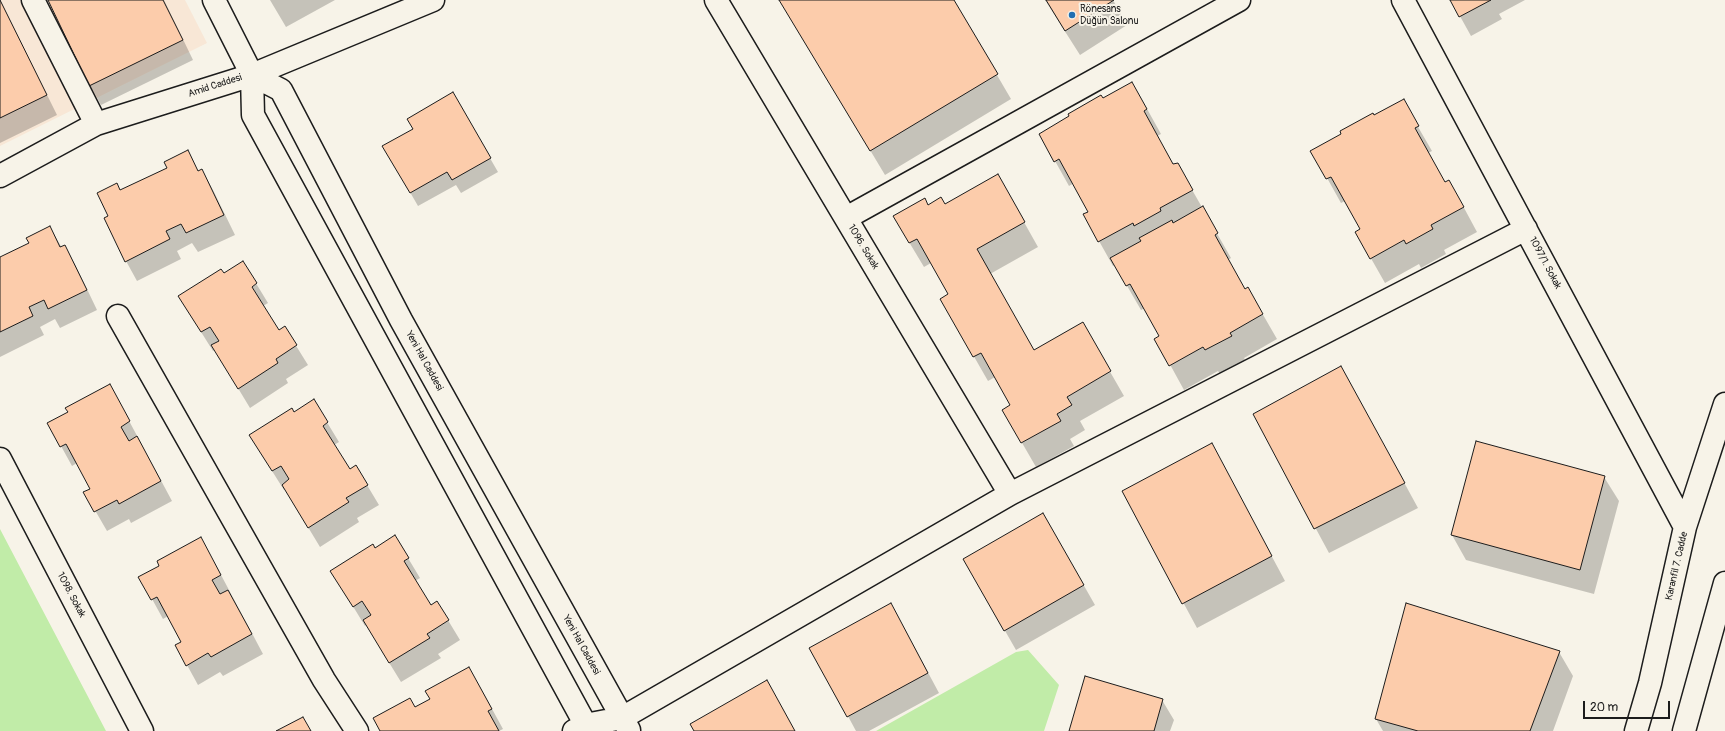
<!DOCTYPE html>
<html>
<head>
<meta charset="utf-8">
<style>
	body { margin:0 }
	#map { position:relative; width:1725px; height:731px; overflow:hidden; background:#f7f3e8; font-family:Pangolin,sans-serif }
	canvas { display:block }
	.scale { position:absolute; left:1583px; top:701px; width:87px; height:18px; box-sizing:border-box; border:2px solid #1c1c1c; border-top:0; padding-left:5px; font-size:12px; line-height:14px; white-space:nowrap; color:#1c1c1c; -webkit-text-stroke:3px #f7f3e8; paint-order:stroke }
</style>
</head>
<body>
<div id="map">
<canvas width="1725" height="731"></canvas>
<div class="scale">20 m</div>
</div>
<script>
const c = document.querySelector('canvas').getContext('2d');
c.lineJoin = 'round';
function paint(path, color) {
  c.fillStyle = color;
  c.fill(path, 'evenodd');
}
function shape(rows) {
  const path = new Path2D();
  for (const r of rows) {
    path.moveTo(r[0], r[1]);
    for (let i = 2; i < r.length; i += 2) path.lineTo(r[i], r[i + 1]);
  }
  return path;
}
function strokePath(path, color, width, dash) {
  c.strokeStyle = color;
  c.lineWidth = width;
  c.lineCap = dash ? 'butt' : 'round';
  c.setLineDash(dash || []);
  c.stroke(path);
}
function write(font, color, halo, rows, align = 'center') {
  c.font = font + ' Pangolin,sans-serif';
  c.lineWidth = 4;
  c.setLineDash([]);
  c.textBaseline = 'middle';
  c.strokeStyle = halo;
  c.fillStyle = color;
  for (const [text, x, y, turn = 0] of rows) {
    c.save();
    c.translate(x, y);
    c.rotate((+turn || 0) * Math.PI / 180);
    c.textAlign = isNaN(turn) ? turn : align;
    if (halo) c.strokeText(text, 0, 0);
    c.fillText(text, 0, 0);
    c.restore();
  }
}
const built = shape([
	[0,0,185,0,207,43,0,146]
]);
const green = shape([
	[0,529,106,731,0,731],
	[1028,650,1059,685,1044,731,876,731,1016,652]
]);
const shadow = shape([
	[0,0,57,115,0,143],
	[49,0,164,0,193,60,101,105,90,85],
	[270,0,335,0,286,27],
	[780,0,953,0,1011,99,885,175],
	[1045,0,1113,0,1127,25,1080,55],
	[1451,0,1525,0,1499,14,1502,19,1471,36],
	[453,94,498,172,461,193,456,185,418,206,384,147,414,129],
	[1102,99,1146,107,1161,134,1157,136,1174,165,1191,188,1231,258,1228,260,1245,290,1262,313,1277,339,1244,358,1245,360,1220,374,1218,371,1184,390,1156,339,1160,337,1145,308,1141,310,1115,265,1113,266,1099,241,1090,212,1074,183,1069,186,1040,134],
	[1403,101,1432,151,1428,153,1445,183,1463,206,1477,232,1444,250,1446,254,1421,268,1419,264,1385,283,1356,232,1361,229,1345,201,1341,203,1312,151],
	[187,152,199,172,202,170,213,190,235,235,198,252,192,243,177,251,181,259,137,281,126,261,110,217,120,191,168,168],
	[998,176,1038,247,990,274,1034,351,1082,323,1124,396,1080,421,1085,430,1070,439,1074,446,1036,467,1003,410,1011,405,995,377,988,381,941,299,949,295,931,263,924,267,894,217,928,206,945,205],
	[50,227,62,248,65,246,76,266,97,310,60,328,55,319,40,327,44,335,0,357,0,258,31,244],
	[243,262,268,303,263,306,279,332,285,328,308,365,286,379,288,383,250,408,215,350,213,351,191,316,223,274],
	[1341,367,1418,508,1329,553,1254,414],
	[314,401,339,442,334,445,350,470,367,485,379,505,357,518,359,522,320,547,285,489,284,490,262,455,294,414],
	[120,404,172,501,131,523,129,519,107,531,85,493,92,489,77,463,72,466,61,446],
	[1225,469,1285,581,1197,628,1123,491],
	[1604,477,1619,501,1594,594,1466,560,1452,535],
	[1043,514,1095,605,1016,650,964,559],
	[375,549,408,558,420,578,415,581,431,606,437,602,460,640,438,654,441,658,401,682,366,625,365,626,343,590],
	[212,558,263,654,223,676,220,672,198,685,187,665,183,642,168,616,163,619,140,577],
	[1407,604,1559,652,1573,676,1553,731,1383,731,1376,719],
	[902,624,939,693,869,731,856,731,811,648],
	[480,687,503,729,499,731,381,731,415,708],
	[1162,700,1174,720,1170,731,1070,731]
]);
const building = shape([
	[0,0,47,95,0,118,0,0],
	[48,0,163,0,183,40,89,86,48,0],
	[779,0,954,0,998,74,870,151,779,0],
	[1046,0,1114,0,1065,31,1046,0],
	[1450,0,1491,0,1459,17,1450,0],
	[1132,82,1147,109,1144,111,1173,164,1178,163,1193,190,1160,208,1161,211,1134,226,1133,223,1098,242,1083,214,1088,212,1059,159,1054,162,1039,134,1069,116,1068,114,1101,95,1103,98,1132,82],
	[453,92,491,158,452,180,447,172,410,193,382,146,413,129,407,119,453,92],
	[1404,99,1419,126,1415,128,1445,182,1449,180,1464,207,1431,225,1433,229,1406,244,1404,240,1370,259,1355,232,1360,229,1331,177,1326,179,1310,151,1341,134,1340,131,1373,113,1374,115,1404,99],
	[188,150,198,171,202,169,224,215,186,233,181,224,166,231,170,239,125,262,104,218,108,216,97,193,117,183,120,190,167,168,164,162,188,150],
	[998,174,1025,222,977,249,1034,350,1083,322,1111,371,1067,397,1072,405,1057,414,1061,421,1021,443,1002,410,1010,405,981,353,973,357,940,299,948,294,917,239,909,243,893,216,925,198,928,205,941,197,945,204,998,174],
	[1203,206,1218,233,1215,235,1245,289,1248,287,1263,314,1230,333,1232,336,1205,350,1203,347,1169,366,1154,339,1159,336,1130,284,1126,286,1110,258,1141,241,1139,238,1172,220,1173,223,1203,206],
	[50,226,60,247,65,245,87,290,48,309,44,300,29,307,33,316,0,332,0,257,29,243,26,238,50,226],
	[243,261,257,283,252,287,279,330,285,326,297,345,276,359,278,363,238,389,211,345,219,341,210,327,201,332,178,296,221,269,224,273,243,261],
	[1341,366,1405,483,1314,529,1253,414,1341,366],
	[110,384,130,421,121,427,129,441,137,436,161,481,119,504,117,500,94,512,83,492,90,489,66,444,60,447,47,423,68,412,65,408,110,384],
	[314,399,328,422,323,426,350,469,356,465,368,485,346,498,349,502,308,528,282,485,289,479,281,466,272,471,249,435,292,408,294,412,314,399],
	[1476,441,1605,476,1580,570,1451,535,1476,441],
	[1212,443,1272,556,1182,604,1122,491,1212,443],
	[1043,513,1084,585,1004,631,963,559,1043,513],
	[395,535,409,558,404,561,431,605,437,601,449,620,427,634,430,638,389,663,363,620,371,615,362,601,353,607,330,571,373,544,375,548,395,535],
	[201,537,221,575,212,580,220,594,228,590,252,634,211,657,208,653,186,666,175,645,181,642,157,597,151,600,138,577,159,566,157,561,201,537],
	[891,603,928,673,847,717,809,648,891,603],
	[1406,603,1560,651,1530,731,1418,731,1375,719,1406,603],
	[469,667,492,709,488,711,499,731,380,731,373,718,410,698,415,707,430,699,425,691,469,667],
	[1085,676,1163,699,1154,731,1069,731,1085,676],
	[767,680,795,731,694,731,690,724,767,680],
	[303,717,311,731,276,731,303,717]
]);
const minor = shape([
	[33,0,96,124],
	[214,0,252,75,281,90,401,320,629,730],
	[716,0,1010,494],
	[1403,0,1685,527],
	[252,75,253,115,589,731],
	[0,176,96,124,252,75,433,0],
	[846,218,1239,0],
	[118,316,324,680,357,731],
	[0,459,142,731],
	[574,731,585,725,622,718,1010,494,1526,229],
	[1636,731,1650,683,1685,527,1725,404],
	[1684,731,1725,583]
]);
const markers = [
	[1072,15,4,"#1f6fb2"]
];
const poiNames = [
	["Rönesans",1080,9],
	["Düğün Salonu",1080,21]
];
const streetNames = [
	["Amid Caddesi",215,86,-18],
	["1096. Sokak",863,247,59],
	["1097/1. Sokak",1545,263,62],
	["Yeni Hal Caddesi",424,361,61],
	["Karanfil 7. Cadde",1677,566,-77],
	["1098. Sokak",71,595,62],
	["Yeni Hal Caddesi",581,645,61]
];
paint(built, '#f8e7d6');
paint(green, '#c1eca8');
paint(shadow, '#0003');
paint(building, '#fcccab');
strokePath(building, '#1c1c1c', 1);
strokePath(minor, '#1c1c1c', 25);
strokePath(minor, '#f7f3e8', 22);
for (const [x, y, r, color] of markers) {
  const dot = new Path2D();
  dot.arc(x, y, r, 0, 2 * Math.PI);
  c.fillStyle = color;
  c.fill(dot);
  strokePath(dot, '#f7f3e8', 1.5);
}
write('10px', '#1c1c1c', '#f7f3e8', poiNames, 'left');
write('10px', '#1c1c1c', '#f7f3e8', streetNames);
</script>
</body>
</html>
